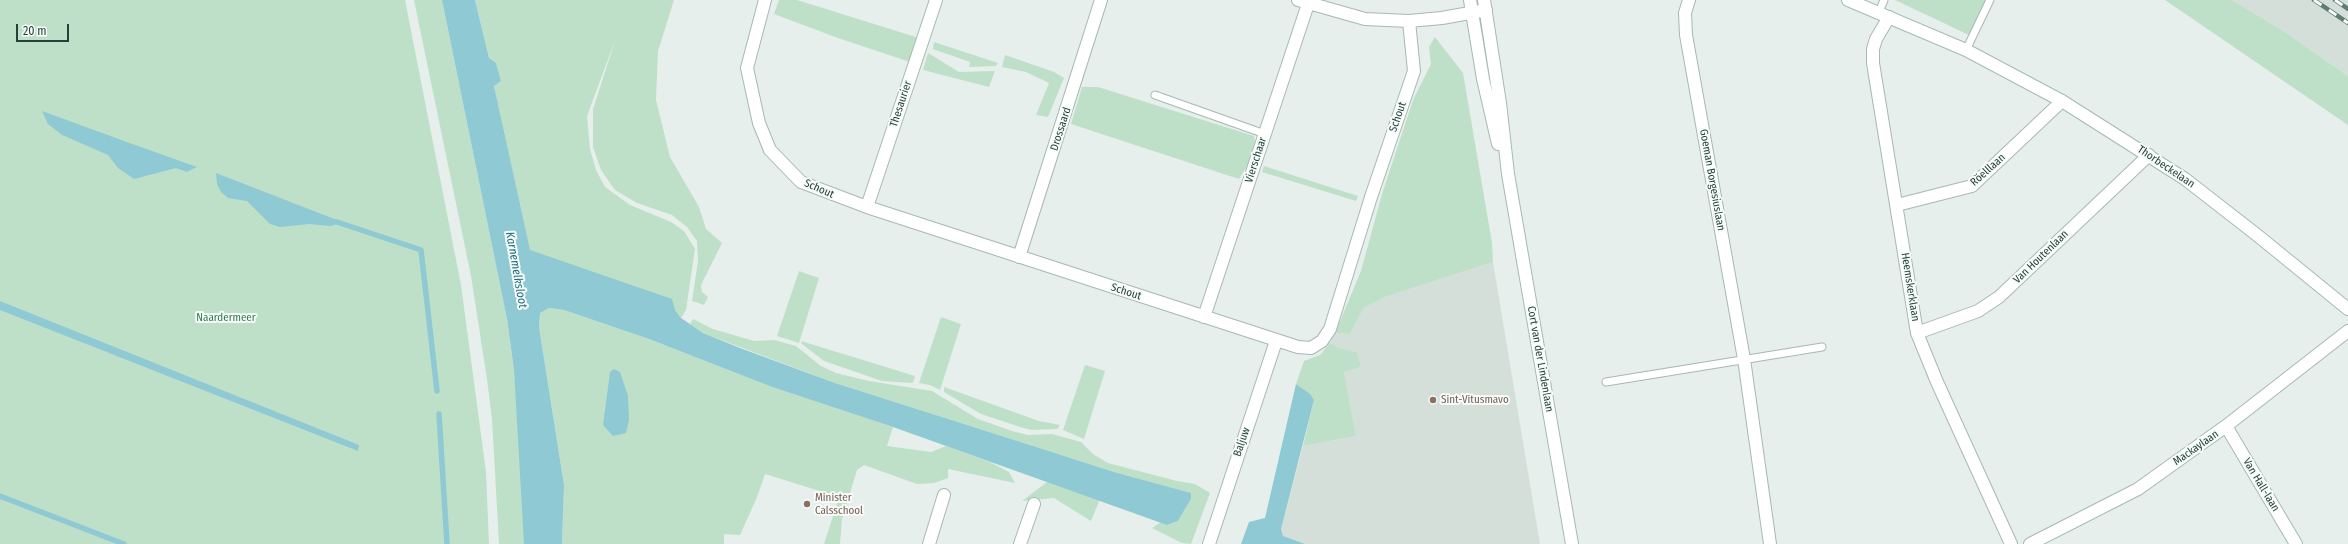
<!DOCTYPE html>
<html>
<head>
<meta charset="utf-8">
<style>
	body { margin:0 }
	#map { position:relative; width:2348px; height:544px; overflow:hidden; background:#e6efeb; font-family:"Fira Sans Condensed",sans-serif }
	canvas { display:block }
	.scale { position:absolute; left:16px; top:24px; width:53px; height:18px; box-sizing:border-box; border:2px solid #24423a; border-top:0; padding-left:5px; font-size:12px; line-height:14px; white-space:nowrap; color:#24423a; -webkit-text-stroke:3px #f7fbf9; paint-order:stroke }
</style>
</head>
<body>
<div id="map">
<canvas width="2348" height="544"></canvas>
<div class="scale">20 m</div>
</div>
<script>
const c = document.querySelector('canvas').getContext('2d');
c.lineJoin = 'round';
function paint(path, color) {
  c.fillStyle = color;
  c.fill(path, 'evenodd');
}
function shape(rows) {
  const path = new Path2D();
  for (const r of rows) {
    path.moveTo(r[0], r[1]);
    for (let i = 2; i < r.length; i += 2) path.lineTo(r[i], r[i + 1]);
  }
  return path;
}
function strokePath(path, color, width, dash) {
  c.strokeStyle = color;
  c.lineWidth = width;
  c.lineCap = dash ? 'butt' : 'round';
  c.setLineDash(dash || []);
  c.stroke(path);
}
function write(font, color, halo, rows, align = 'center') {
  c.font = font + ' "Fira Sans Condensed",sans-serif';
  c.lineWidth = 4;
  c.setLineDash([]);
  c.textBaseline = 'middle';
  c.strokeStyle = halo;
  c.fillStyle = color;
  for (const [text, x, y, turn = 0] of rows) {
    c.save();
    c.translate(x, y);
    c.rotate((+turn || 0) * Math.PI / 180);
    c.textAlign = isNaN(turn) ? turn : align;
    if (halo) c.strokeText(text, 0, 0);
    c.fillText(text, 0, 0);
    c.restore();
  }
}
const built = shape([
	[2232,0,2348,0,2348,76,2285,32],
	[1493,262,1540,544,1305,544,1283,536,1281,529,1303,446,1356,436,1344,372,1361,367,1357,352,1339,348,1330,343,1335,333,1350,334,1364,308,1385,297]
]);
const green = shape([
	[0,0,405,0,461,285,486,472,489,544,0,544],
	[414,0,442,0,507,319,514,370,526,544,499,544,492,419,487,379,471,276],
	[475,0,674,0,658,51,656,100,670,157,699,207,706,229,722,243,701,285,702,292,708,297,704,305,692,301,698,261,697,241,687,227,672,215,637,203,615,190,601,170,593,147,593,109,616,38,587,116,590,149,596,170,605,187,630,205,671,222,684,231,695,249,686,310,681,318,675,310,529,250,494,86,501,81,496,63,489,58],
	[779,0,797,0,919,38,913,63,838,38,774,14],
	[1895,0,1986,0,1969,35],
	[2165,0,2232,0,2285,32,2348,76,2348,125],
	[1435,37,1463,73,1492,243,1493,262,1385,297,1364,308,1350,334,1335,333,1361,271,1382,194,1413,100,1431,64,1429,47],
	[934,42,998,63,996,66,969,67,970,62,933,49],
	[928,53,959,72,995,71,989,87,923,70],
	[1005,55,1054,72,1064,78,1048,117,1036,115,1049,83,1026,72,1002,67],
	[1082,87,1098,87,1254,136,1255,143,1249,163,1239,179,1071,124],
	[1264,166,1358,196,1356,201,1262,172],
	[799,271,819,278,799,343,777,336],
	[549,308,564,310,649,339,772,387,893,427,887,446,931,452,946,446,990,462,1009,472,1015,483,948,469,948,478,934,483,917,484,864,465,857,470,842,519,840,544,824,544,839,497,765,474,757,497,740,535,724,534,724,544,562,544,564,485,539,327,540,313],
	[941,317,961,324,940,390,930,385,919,383],
	[693,319,713,329,754,341,774,340,796,346,821,366,836,373,869,381,932,391,978,419,1012,431,1028,435,1052,434,1081,442,1093,454,1108,463,1177,481,1195,484,1210,493,1191,544,1182,543,1152,528,1161,522,1167,525,1178,521,1191,499,1190,493,1114,472,835,383,703,333,690,324],
	[801,341,915,376,913,383,882,381,824,361,802,344],
	[1330,343,1339,348,1357,352,1361,367,1344,372,1356,436,1303,446,1314,400,1296,384,1304,361,1320,355],
	[1085,365,1105,371,1084,439,1063,430],
	[944,387,1039,421,1060,425,1057,429,1032,430,1020,427,981,414,944,392],
	[1047,482,1100,499,1091,521,1054,498,1022,501]
]);
const water = shape([
	[442,0,475,0,489,58,496,63,501,81,494,86,530,250,672,299,675,310,681,318,703,333,740,348,835,383,1033,446,1114,472,1191,493,1191,499,1178,521,1167,525,893,427,772,387,649,339,564,310,549,308,540,313,539,327,564,485,562,544,524,544,514,370,507,319],
	[42,111,124,141,197,167,187,172,176,168,134,179,118,168,108,155,62,135,48,124],
	[216,173,337,220,335,225,330,226,309,224,280,227,270,224,247,201,228,198,221,192,217,184],
	[0,301,359,445,358,451,0,310],
	[614,369,620,372,628,396,629,420,626,433,613,436,603,425,610,372],
	[1296,384,1310,394,1314,400,1281,529,1283,536,1305,544,1241,544,1249,522,1265,518]
]);
const stream = shape([
	[337,222,421,250,437,391],
	[439,414,447,544],
	[0,496,124,544]
]);
const lane = shape([
	[1879,12,1884,0],
	[1966,50,1990,0],
	[1155,95,1265,134],
	[1606,382,1822,347]
]);
const street = shape([
	[765,0,747,68,759,123,770,150,801,182,867,207,1298,347,1311,348,1322,341,1330,329,1371,197,1414,71,1409,21],
	[1298,0,1365,19,1409,21,1442,18,1486,10],
	[1689,0,1685,13,1686,35,1744,359,1770,544],
	[1889,17,1876,39,1873,49,1873,63,1917,333,1937,382,2011,544],
	[1897,205,1972,186,2062,101],
	[867,207,936,0],
	[1019,257,1101,0],
	[1204,317,1308,4],
	[1917,333,1978,311,1999,297,2149,155],
	[2226,426,2296,544],
	[929,544,944,495],
	[1020,544,1034,504],
	[1209,544,1276,341],
	[2030,544,2138,489,2226,426,2348,331]
]);
const secondary = shape([
	[1470,0,1483,79,1498,144],
	[1484,0,1500,103,1508,174,1572,544],
	[1848,0,1966,50,2062,101,2185,179,2257,235,2348,309]
]);
const rail = shape([
	[2314,0,2348,23],
	[2335,0,2348,9]
]);
const markers = [
	[1433,400,4,"#8d6e63"],
	[807,504,4,"#8d6e63"]
];
const streetNames = [
	["Thesaurier",901,104,-72],
	["Schout",1398,117,-71],
	["Drossaard",1061,129,-72],
	["Vierschaar",1256,160,-72],
	["Thorbeckelaan",2166,167,34],
	["Röelllaan",1988,170,-42],
	["Goeman Borgesiuslaan",1712,180,80],
	["Schout",819,189,24],
	["Van Houtenlaan",2041,257,-44],
	["Heemskerklaan",1910,287,81],
	["Schout",1126,292,18],
	["Cort van der Lindenlaan",1540,359,80],
	["Baljuw",1242,442,-71],
	["Mackaylaan",2196,448,-35],
	["Van Hall-laan",2261,485,59]
];
const parkNames = [
	["Naardermeer",226,318]
];
const educationNames = [
	["Sint-Vitusmavo",1441,400],
	["Minister",815,498],
	["Calsschool",815,511]
];
const waterNames = [
	["Karnemelksloot",516,270,80]
];
paint(built, '#d4dfda');
paint(green, '#bfe0c8');
paint(water, '#8ec9d4');
strokePath(stream, '#8ec9d4', 5.5);
strokePath(lane, '#a8b8b2', 9);
strokePath(street, '#a8b8b2', 14);
strokePath(secondary, '#a4bbb3', 14);
strokePath(lane, '#fff', 7);
strokePath(street, '#fff', 12);
strokePath(secondary, '#fff', 12);
strokePath(rail, '#5f7d75', 4.5);
strokePath(rail, '#f7fbf9', 3, [9]);
for (const [x, y, r, color] of markers) {
  const dot = new Path2D();
  dot.arc(x, y, r, 0, 2 * Math.PI);
  c.fillStyle = color;
  c.fill(dot);
  strokePath(dot, '#f7fbf9', 1.5);
}
write('11px', '#24423a', '#f7fbf9', streetNames);
write('11px', '#2d7a4b', '#f7fbf9', parkNames);
write('11px', '#785e54', '#f7fbf9', educationNames, 'left');
write('italic 12px', '#1c6f80', '#f7fbf9', waterNames);
</script>
</body>
</html>
